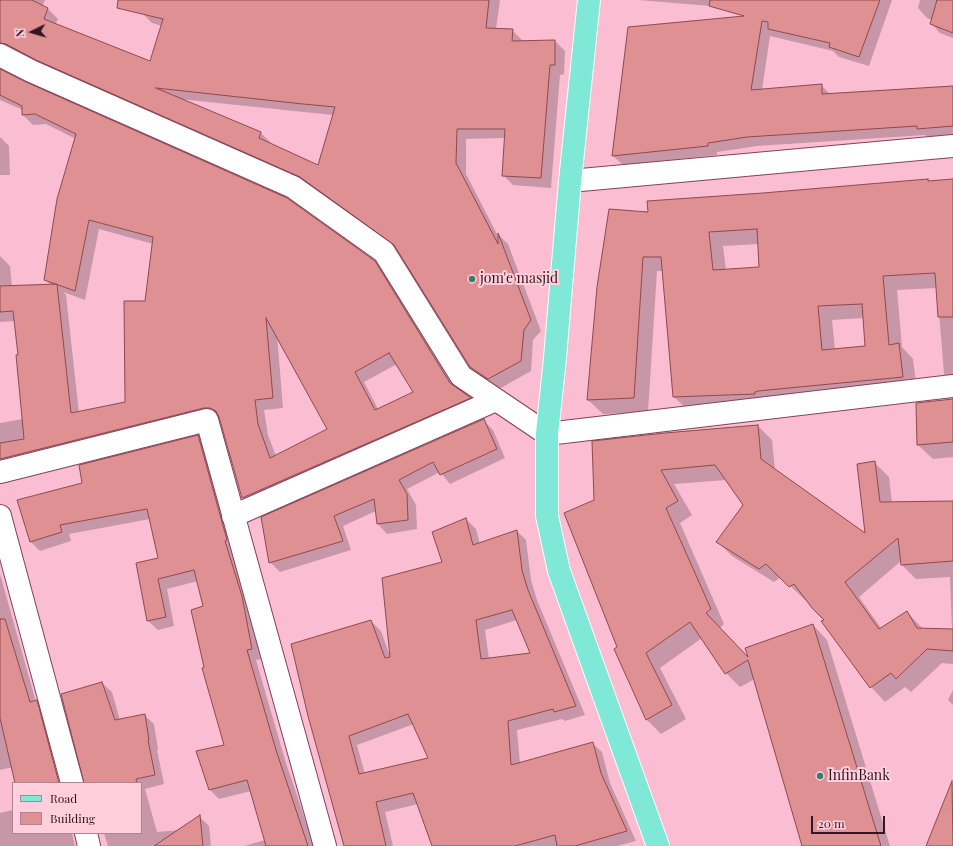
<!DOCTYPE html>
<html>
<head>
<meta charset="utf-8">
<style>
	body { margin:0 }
	#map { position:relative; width:953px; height:846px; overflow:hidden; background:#fbbdd1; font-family:"Playfair Display",serif }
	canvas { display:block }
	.legend { position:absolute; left:12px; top:782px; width:130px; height:52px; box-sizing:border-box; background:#ffcfde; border:1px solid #ad8592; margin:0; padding:5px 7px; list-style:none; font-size:12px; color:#321621 }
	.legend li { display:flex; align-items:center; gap:8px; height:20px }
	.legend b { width:20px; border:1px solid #ad8592 }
	.north { position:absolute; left:12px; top:12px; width:40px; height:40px; -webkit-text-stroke:3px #ffcfde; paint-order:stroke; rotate:265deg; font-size:11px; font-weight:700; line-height:16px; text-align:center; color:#321621 }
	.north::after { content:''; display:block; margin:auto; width:14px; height:18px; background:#321621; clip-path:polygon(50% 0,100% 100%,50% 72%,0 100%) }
	.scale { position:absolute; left:811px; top:816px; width:74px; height:18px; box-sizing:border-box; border:2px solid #321621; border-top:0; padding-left:5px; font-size:12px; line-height:14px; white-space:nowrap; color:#321621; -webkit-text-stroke:3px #ffcfde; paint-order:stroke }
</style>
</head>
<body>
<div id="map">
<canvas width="953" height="846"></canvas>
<ul class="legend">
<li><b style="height:5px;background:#7fe8d6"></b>Road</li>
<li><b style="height:11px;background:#de9092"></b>Building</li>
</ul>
<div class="north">N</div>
<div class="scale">20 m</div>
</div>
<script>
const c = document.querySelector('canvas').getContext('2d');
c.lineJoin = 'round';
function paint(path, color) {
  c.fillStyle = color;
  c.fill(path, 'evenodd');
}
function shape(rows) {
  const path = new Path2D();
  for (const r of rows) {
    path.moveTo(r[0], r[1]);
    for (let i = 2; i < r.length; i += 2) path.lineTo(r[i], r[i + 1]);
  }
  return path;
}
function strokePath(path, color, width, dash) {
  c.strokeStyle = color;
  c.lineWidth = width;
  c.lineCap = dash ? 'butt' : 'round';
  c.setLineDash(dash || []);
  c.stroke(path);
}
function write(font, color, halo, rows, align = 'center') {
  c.font = font + ' "Playfair Display",serif';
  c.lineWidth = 4;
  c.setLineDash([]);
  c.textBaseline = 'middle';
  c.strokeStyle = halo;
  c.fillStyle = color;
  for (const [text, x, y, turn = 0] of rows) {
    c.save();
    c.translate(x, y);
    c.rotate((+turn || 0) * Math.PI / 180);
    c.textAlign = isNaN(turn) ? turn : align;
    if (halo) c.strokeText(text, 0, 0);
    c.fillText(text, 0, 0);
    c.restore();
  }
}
const shadow = shape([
	[0,0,45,0,42,6,48,9,58,19,55,25,150,62,162,26,152,23,142,13,145,0,500,0,496,29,512,30,522,40,522,42,555,41,565,51,564,74,560,75,551,188,513,185,503,175,505,138,466,139,466,174,499,238,499,235,508,244,541,331,533,340,531,371,499,389,482,377,471,366,399,250,311,187,0,58],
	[179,99,333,115,319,166,270,144,271,143,261,133],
	[638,0,892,0,869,66,839,57,833,51,770,36,762,90,821,85,830,94,953,87,953,136,928,138,925,135,757,146,717,152,717,155,623,165,613,156,747,17,746,9],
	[920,0,953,0,953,38,940,33,931,23,932,20,927,18,918,8],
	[0,70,374,261,385,272,457,389,470,398,480,408,253,508,243,498,220,418,215,418,0,475,0,423,23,419,19,356,15,321,0,322,0,256,10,266,12,287,51,285,45,279,76,139,46,124,33,125,23,115,23,110,0,100],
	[99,229,153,244,146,302,126,403,79,413,66,295,63,292,85,300],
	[277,335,328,430,276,456,268,435,264,410,283,408],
	[397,364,414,392,378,409,364,382],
	[0,137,9,146,10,175,0,175],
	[927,180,929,182,953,180,953,383,944,374,937,288,897,290,902,347,913,359,917,391,689,411,674,397,663,271,657,271,648,412,603,414,588,400,650,213,763,194],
	[759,244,761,268,726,270,723,246],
	[864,318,866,347,835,350,832,320],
	[953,400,953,457,933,459,918,445],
	[483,420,493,430,505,458,450,484,440,472,407,489,416,505,417,529,387,534,378,524,376,511,343,526,351,550,280,572,270,562,262,518],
	[758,426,772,440,775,470,866,535,874,462,889,477,892,503,953,502,953,664,942,663,911,692,905,687,885,702,871,687,823,622,826,621,807,599,805,600,781,577,774,582,732,556,718,542,745,505,726,480,674,484,692,515,680,523,724,624,720,628,749,659,813,625,827,640,890,846,803,846,755,679,740,687,726,673,702,638,660,668,686,719,661,734,647,720,616,649,619,648,595,501,593,442],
	[901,561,902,565,916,579,950,577,952,630,923,629,907,612,881,628,859,597],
	[198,436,207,446,251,606,261,659,256,660,285,760,314,846,244,846,265,840,251,791,219,799,210,790,226,746,205,668,205,607,198,581,167,589,174,626,158,630,148,621,159,558,150,519,69,534,71,541,40,551,31,542,18,501,83,483],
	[466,519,476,529,480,544,517,531,526,540,531,580,537,600,585,715,565,721,562,719,517,730,520,763,592,743,602,752,610,783,636,841,617,846,433,846,418,804,385,812,393,846,344,846,309,715,371,621,381,631,391,659],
	[517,620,531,654,489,659,485,630],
	[414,724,430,758,365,774,357,745],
	[0,574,36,702,46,711,57,753,52,755,59,783,16,783,13,767,0,770],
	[102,683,112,692,120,720,144,715,154,724,158,749,157,750,164,784,145,789,157,832,180,830,200,817,209,826,211,846,108,846,104,833,141,833,141,783,89,783],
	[953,690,953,705,948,700],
	[953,782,953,846,927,846],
	[13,810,13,833,72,833,75,846,0,846,0,813]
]);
const building = shape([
	[0,0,32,0,48,8,44,19,150,61,163,19,117,8,118,0,489,0,486,28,513,29,512,41,555,40,555,65,550,65,541,178,502,176,505,129,457,129,456,163,498,244,498,233,531,320,524,330,521,361,488,379,470,367,394,245,300,177,36,60,6,44,0,43,0,0],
	[156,88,303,104,335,107,318,165,259,138,261,132,156,88],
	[710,0,880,0,859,57,829,47,830,43,768,29,768,22,762,21,751,90,822,84,822,94,953,86,953,126,917,129,917,126,747,137,708,143,708,146,612,156,628,27,744,16,709,6,710,0],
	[937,0,953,0,953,33,930,24,937,0],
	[0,69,26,82,287,198,375,261,450,383,471,398,242,498,219,417,216,411,210,408,204,408,0,459,0,443,24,439,16,355,18,355,13,311,0,312,0,286,57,284,71,413,125,402,124,301,145,301,153,237,89,220,75,291,44,280,57,199,76,134,35,114,22,115,22,106,0,95,0,69],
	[266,318,327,429,270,458,258,424,255,400,273,398,266,318],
	[389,353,413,392,375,410,355,372,389,353],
	[928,179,928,181,953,179,953,317,938,317,935,273,883,276,889,345,899,343,903,377,758,391,755,392,755,394,673,397,661,257,643,257,634,398,587,400,597,287,609,209,648,212,647,201,763,193,928,179],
	[757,229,759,267,713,270,709,232,757,229],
	[862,304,865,346,822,350,818,306,862,304],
	[953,399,953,442,917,445,916,403,953,399],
	[484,419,497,449,440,475,433,462,399,480,407,494,408,520,377,524,374,499,334,516,343,541,269,563,261,517,484,419],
	[758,425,761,459,865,533,857,464,875,461,880,502,953,501,953,561,901,565,898,538,845,582,879,629,907,611,917,628,953,629,953,651,927,649,896,679,891,673,870,688,821,621,824,620,812,608,794,584,789,587,766,564,759,569,716,542,743,505,715,465,661,470,678,501,666,508,711,609,706,613,748,657,745,648,813,624,881,846,802,846,748,660,725,674,690,622,646,653,672,705,646,720,614,649,617,647,564,513,594,500,592,441,665,433,758,425],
	[198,435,227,540,225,541,242,596,252,649,247,650,276,750,308,846,266,846,247,780,209,790,196,751,224,745,202,668,204,667,191,610,203,606,194,570,158,579,166,617,147,621,136,563,158,558,147,509,60,525,62,532,30,542,17,500,82,483,79,465,198,435],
	[466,518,473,545,517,530,522,570,528,590,576,706,554,712,553,709,508,721,511,765,593,742,601,773,627,831,575,846,557,846,555,835,515,846,432,846,413,793,376,802,386,846,344,846,308,716,291,644,371,620,385,658,390,657,382,578,442,562,432,532,466,518],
	[512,610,530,653,481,659,476,620,512,610],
	[408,714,428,758,359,774,349,736,408,714],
	[0,619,5,619,30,702,37,700,59,783,15,783,0,718,0,619],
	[102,682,115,720,145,714,149,740,148,740,155,775,136,779,137,783,84,783,61,694,102,682],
	[952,781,953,846,926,846,952,781],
	[200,815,203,846,154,846,200,815]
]);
const street = shape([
	[0,55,31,71,293,187,384,252,461,376,547,434,953,386],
	[570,181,953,146],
	[0,472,207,420,325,846],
	[0,516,72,783],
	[233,516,496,400],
	[86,833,89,846]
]);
const primary = shape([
	[589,0,570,181,555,358,547,434,547,516,559,571,658,846]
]);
const markers = [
	[472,279,4,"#3a7c6e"],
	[820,776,4,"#3a7c6e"]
];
const poiNames = [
	["jom'e masjid",480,279],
	["InfinBank",828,776]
];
paint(shadow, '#0003');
paint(building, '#de9092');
strokePath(building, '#8f494d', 1);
strokePath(street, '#84425a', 24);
strokePath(primary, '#fff', 24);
strokePath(street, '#fff', 22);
strokePath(primary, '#7fe8d6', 22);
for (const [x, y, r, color] of markers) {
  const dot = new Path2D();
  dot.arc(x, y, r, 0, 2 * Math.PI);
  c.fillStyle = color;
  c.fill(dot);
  strokePath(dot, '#ffcfde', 1.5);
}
write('14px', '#321621', '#ffcfde', poiNames, 'left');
</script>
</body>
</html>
